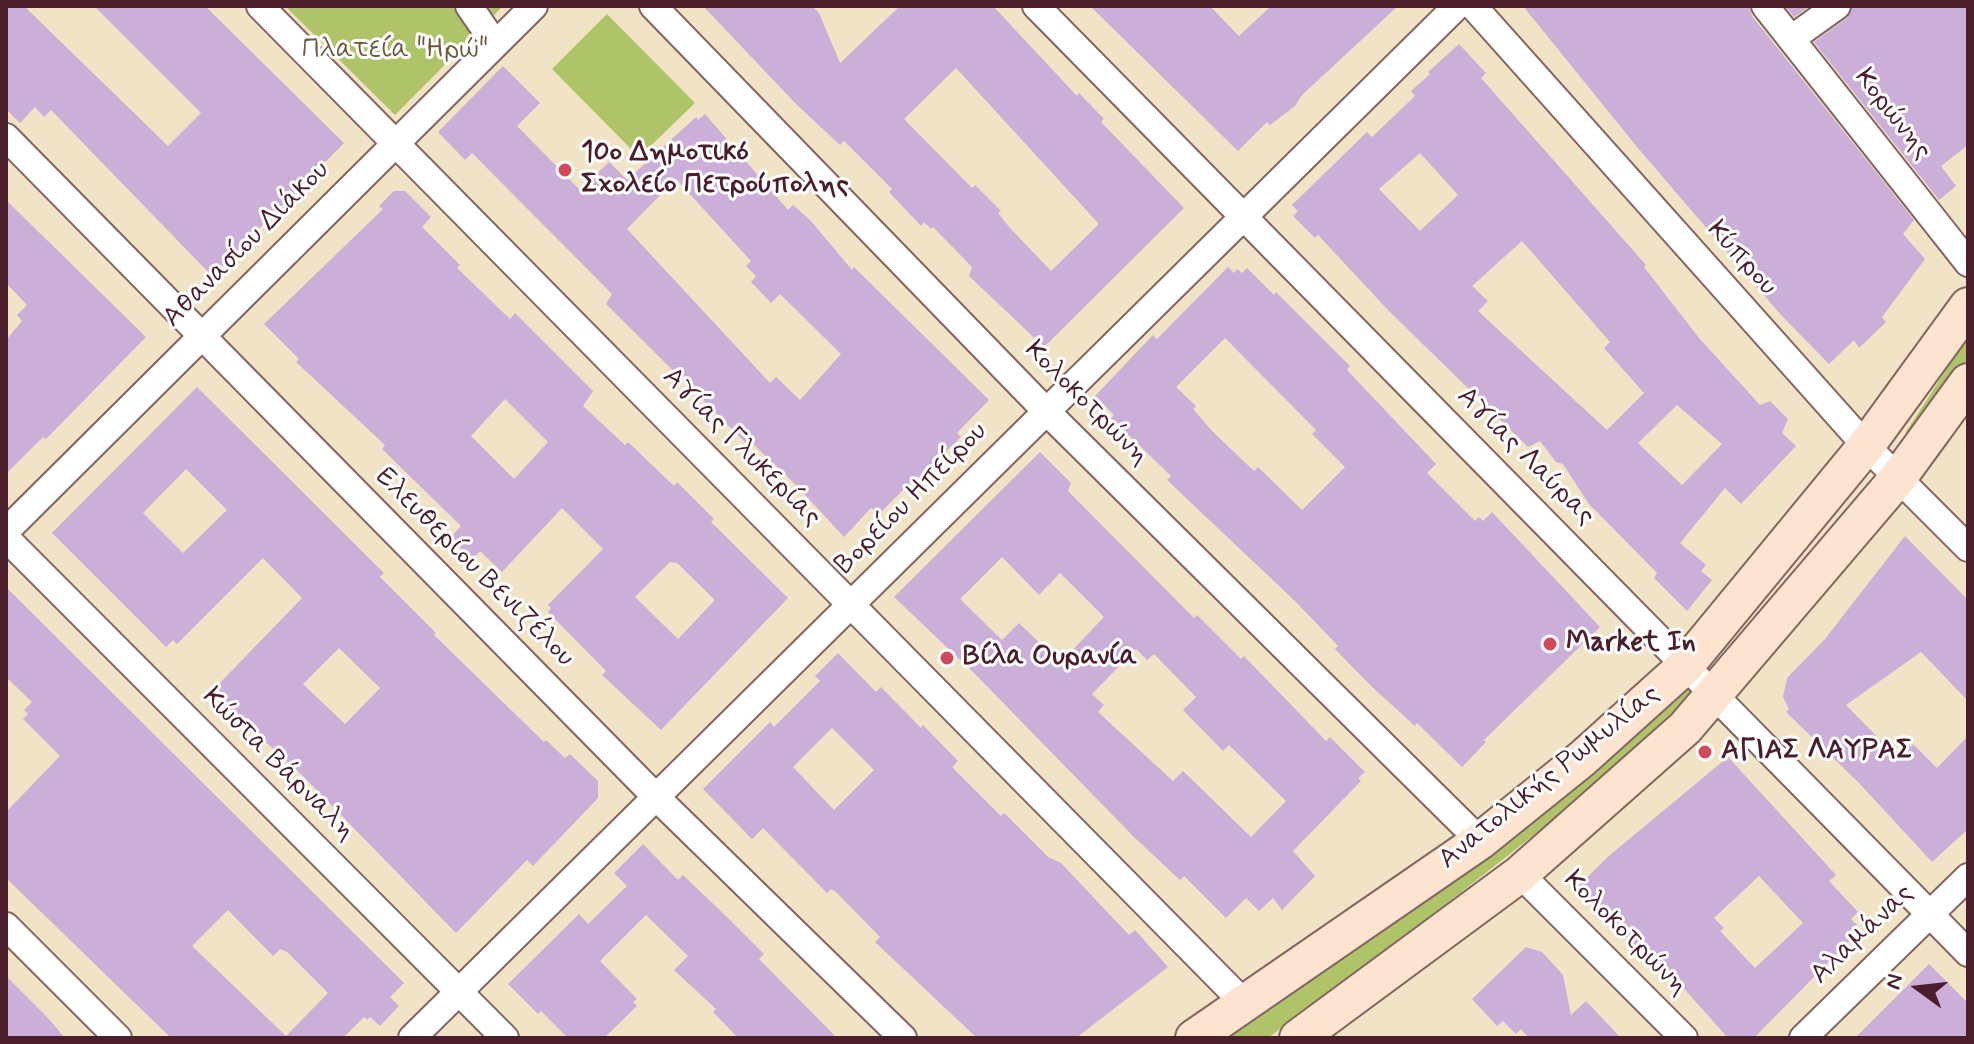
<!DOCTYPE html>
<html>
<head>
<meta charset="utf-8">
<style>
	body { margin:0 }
	#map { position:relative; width:1974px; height:1044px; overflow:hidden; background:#f0e3c6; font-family:Mynerve,sans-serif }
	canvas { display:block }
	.frame { position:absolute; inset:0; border:8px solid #4a1f2b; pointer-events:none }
	.north { position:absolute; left:1878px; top:948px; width:80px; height:80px; -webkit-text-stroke:6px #fff; paint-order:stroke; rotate:285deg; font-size:22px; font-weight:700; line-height:32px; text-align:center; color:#4a1f2b }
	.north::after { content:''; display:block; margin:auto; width:28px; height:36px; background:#4a1f2b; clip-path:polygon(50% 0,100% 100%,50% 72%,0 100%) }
</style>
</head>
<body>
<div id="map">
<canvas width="1974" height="1044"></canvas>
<div class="frame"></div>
<div class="north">N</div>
</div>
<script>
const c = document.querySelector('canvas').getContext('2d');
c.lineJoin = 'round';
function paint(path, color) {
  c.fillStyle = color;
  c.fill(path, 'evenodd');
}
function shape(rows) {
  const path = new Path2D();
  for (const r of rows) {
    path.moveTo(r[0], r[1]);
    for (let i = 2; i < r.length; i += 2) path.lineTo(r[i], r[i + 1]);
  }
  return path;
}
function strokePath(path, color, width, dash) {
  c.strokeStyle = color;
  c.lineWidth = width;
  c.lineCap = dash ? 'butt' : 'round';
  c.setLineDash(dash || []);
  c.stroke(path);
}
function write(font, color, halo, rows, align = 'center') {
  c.font = font + ' Mynerve,sans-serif';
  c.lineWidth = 6;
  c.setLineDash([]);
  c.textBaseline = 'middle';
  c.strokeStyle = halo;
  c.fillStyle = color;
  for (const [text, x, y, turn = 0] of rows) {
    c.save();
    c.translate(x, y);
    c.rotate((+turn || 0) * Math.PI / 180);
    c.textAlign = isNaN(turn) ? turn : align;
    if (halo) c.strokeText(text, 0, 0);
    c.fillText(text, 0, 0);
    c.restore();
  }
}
const green = shape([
	[285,6,503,6,395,115],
	[607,14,695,103,639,157,552,69],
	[1968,336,1968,358,1913,440,1906,432],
	[1686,680,1696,691,1563,812,1426,920,1268,1038,1218,1038]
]);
const building = shape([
	[6,6,24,6,168,146,201,113,94,6,205,6,344,143,212,276,51,110,44,117,35,107,20,123,6,109],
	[703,6,812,6,819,13,840,63,900,6,993,6,1077,96,1079,93,1104,119,1101,122,1184,208,1044,347,969,276,972,267,933,227,931,229,924,222,921,226,889,192,892,189,844,141,840,145,797,105],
	[956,68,1099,224,1051,271,1010,228,998,213,1001,211,975,185,972,188,904,119],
	[1090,6,1210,6,1239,36,1271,6,1398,6,1302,95,1295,106,1270,125,1267,122,1238,151],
	[1523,6,1749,6,1752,16,1914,220,1903,234,1925,259,1882,317,1886,322,1859,348,1854,340,1829,364,1781,315,1637,147],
	[1785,6,1810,6,1794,17],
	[1853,6,1968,6,1968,145,1941,166,1956,186,1939,200,1814,42,1847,18],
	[1459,44,1486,73,1481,78,1646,265,1644,267,1699,338,1760,405,1770,401,1788,419,1782,433,1796,446,1741,504,1725,488,1680,543,1706,565,1701,571,1712,580,1687,611,1654,578,1657,573,1589,504,1563,464,1556,462,1540,441,1528,447,1388,310,1318,235,1315,238,1293,216,1298,211,1292,205,1367,132,1372,137,1415,96,1411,91,1430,74,1428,72],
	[1420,153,1458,195,1420,231,1379,189],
	[1522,241,1610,342,1604,348,1644,393,1607,430,1478,311,1488,301,1472,286],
	[1677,405,1722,444,1682,485,1638,443],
	[503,66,540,103,517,126,580,190,609,162,627,180,696,117,698,120,705,114,788,210,793,205,811,221,852,270,854,267,989,400,957,433,961,437,919,478,917,476,878,515,871,508,844,537,795,484,750,441,747,444,606,304,612,294,472,153,465,160,438,132],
	[676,179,751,261,746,266,756,276,751,282,771,303,780,294,841,354,800,400,776,377,770,383,627,229],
	[394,191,405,191,431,217,422,227,460,265,457,268,510,319,515,313,593,391,583,406,625,445,628,442,674,486,677,482,714,519,711,522,788,598,661,730,602,675,606,671,548,612,551,608,548,605,603,549,562,508,502,572,480,551,472,559,450,538,461,526,382,449,385,445,296,362,299,359,264,324,383,209,379,206],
	[505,399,548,442,514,479,471,436],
	[670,562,677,563,715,600,678,639,635,597],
	[6,200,146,337,46,439,43,437,6,474,6,340,22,321,17,315,27,305,6,283],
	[1228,267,1234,273,1237,269,1242,273,1247,268,1274,295,1276,292,1350,366,1347,370,1436,464,1427,473,1475,521,1479,517,1483,521,1492,512,1600,627,1484,740,1486,742,1462,767,1417,723,1415,726,1371,686,1335,649,1338,646,1296,602,1167,480,1171,476,1111,418,1114,415,1095,396,1153,335,1157,339],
	[1225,338,1316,430,1312,434,1345,467,1302,510,1258,467,1254,471,1213,432,1193,409,1196,406,1176,387],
	[197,387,384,573,380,577,436,633,434,635,544,742,546,740,565,758,570,754,598,781,598,798,533,866,527,860,456,933,303,776,214,695,221,688,218,685,302,598,263,558,177,644,173,640,166,647,52,533],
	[186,469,227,510,183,553,143,513],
	[339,648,380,688,345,724,303,684],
	[1040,452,1071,483,1068,491,1194,618,1197,615,1241,659,1244,656,1326,741,1330,737,1365,772,1358,778,1361,781,1293,851,1315,876,1282,910,1273,898,1259,911,1246,898,1226,918,1184,876,1180,880,1134,837,975,674,894,597],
	[1002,557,1039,595,1060,573,1104,617,1060,663,1019,623,1002,640,960,599],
	[1136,649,1147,660,1154,654,1196,697,1183,710,1223,751,1229,745,1286,801,1251,837,1183,771,1173,781,1098,712,1104,705,1092,694],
	[1905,536,1968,600,1968,701,1921,652,1846,705,1895,755,1907,743,1911,747,1913,744,1937,768,1968,736,1968,829,1932,862,1860,784,1786,712,1789,709,1783,697,1787,678,1825,639],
	[6,587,404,983,390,997,399,1006,380,1026,370,1017,367,1020,364,1017,343,1038,171,1038,6,878,6,812,60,756,23,719,28,714,24,710,32,702,6,677],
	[228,910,273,956,280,949,287,952,328,993,286,1036,192,946],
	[838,653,876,692,881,687,921,728,923,725,958,761,952,767,1001,816,1004,813,1048,857,1061,863,1129,935,1135,930,1168,967,1076,1038,977,1038,875,942,880,937,836,892,831,889,827,893,763,828,752,839,703,789,770,722,774,727,820,681,815,676],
	[832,728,874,770,834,810,793,767],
	[1728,757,1836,875,1829,881,1858,912,1851,919,1857,925,1850,932,1854,936,1754,1038,1728,1038,1663,965,1639,951,1578,886,1610,855],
	[1759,876,1803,923,1755,968,1720,931,1724,928,1714,918],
	[643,844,678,880,683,875,730,920,764,954,759,959,762,962,837,1038,738,1038,713,1012,716,1009,674,970,688,956,646,915,600,961,637,999,633,1002,637,1006,604,1038,568,1038,541,1011,538,1014,508,984,579,914,588,924,627,886,614,873],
	[1526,947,1542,952,1563,975,1571,1015,1586,1001,1621,1038,1529,1038,1521,1029,1516,1034,1503,1021,1497,1026,1472,999],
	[1929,964,1968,1003,1968,1038,1855,1038],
	[6,976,47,1017,65,1038,6,1038]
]);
const street = shape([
	[260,6,1245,1004],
	[469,6,495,44],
	[653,6,1046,411,1480,841],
	[1036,6,1968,953],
	[1473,6,1866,446,1968,548],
	[1765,6,1968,263],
	[1791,39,1837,6],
	[6,137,656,797,903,1038],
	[6,531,534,6],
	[6,538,505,1038],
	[1520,874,1684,1038],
	[6,926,118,1038],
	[412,1038,1457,6],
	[1803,1038,1968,877]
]);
const secondary = shape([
	[1194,1038,1480,841,1583,758,1685,666,1866,446,1968,306],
	[1298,1038,1520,874,1685,728,1898,478,1968,382]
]);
const markers = [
	[565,170,8,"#d1495b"],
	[1550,644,8,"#d1495b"],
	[947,658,8,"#d1495b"],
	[1705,752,8,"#d1495b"]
];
const parkNames = [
	["Πλατεία \"Ηρώ\"",395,51]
];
const streetNames = [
	["Κορώνης",1892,115,52],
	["Αθανασίου Διάκου",247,245,-45],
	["Κύπρου",1741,259,48],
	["Κολοκοτρώνη",1086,404,45],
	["Αγίας Γλυκερίας",741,448,45],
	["Αγίας Λαύρας",1525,457,45],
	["Βορείου Ηπείρου",912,499,-45],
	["Ελευθερίου Βενιζέλου",474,568,45],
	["Κώστα Βάρναλη",278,765,45],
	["Ανατολικής Ρωμυλίας",1550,778,-39],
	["Κολοκοτρώνη",1625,934,45],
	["Αλαμάνας",1863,935,-44]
];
const poiNames = [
	["10ο Δημοτικό",581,154],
	["Σχολείο Πετρούπολης",581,186],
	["Market In",1566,644],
	["Βίλα Ουρανία",963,658],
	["ΑΓΙΑΣ ΛΑΥΡΑΣ",1721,752]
];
paint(green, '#afc468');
paint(building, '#cbafd9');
strokePath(street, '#846461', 30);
strokePath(secondary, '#846461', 40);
strokePath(street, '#fff', 26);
strokePath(secondary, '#fde4d0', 36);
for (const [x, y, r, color] of markers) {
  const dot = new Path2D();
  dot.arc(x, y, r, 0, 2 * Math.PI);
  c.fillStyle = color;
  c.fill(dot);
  strokePath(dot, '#fff', 3);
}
write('28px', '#6d5940', '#fff', parkNames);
write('28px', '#4a1f2b', '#fff', streetNames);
write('bold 28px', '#4a1f2b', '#fff', poiNames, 'left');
</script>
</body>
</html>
